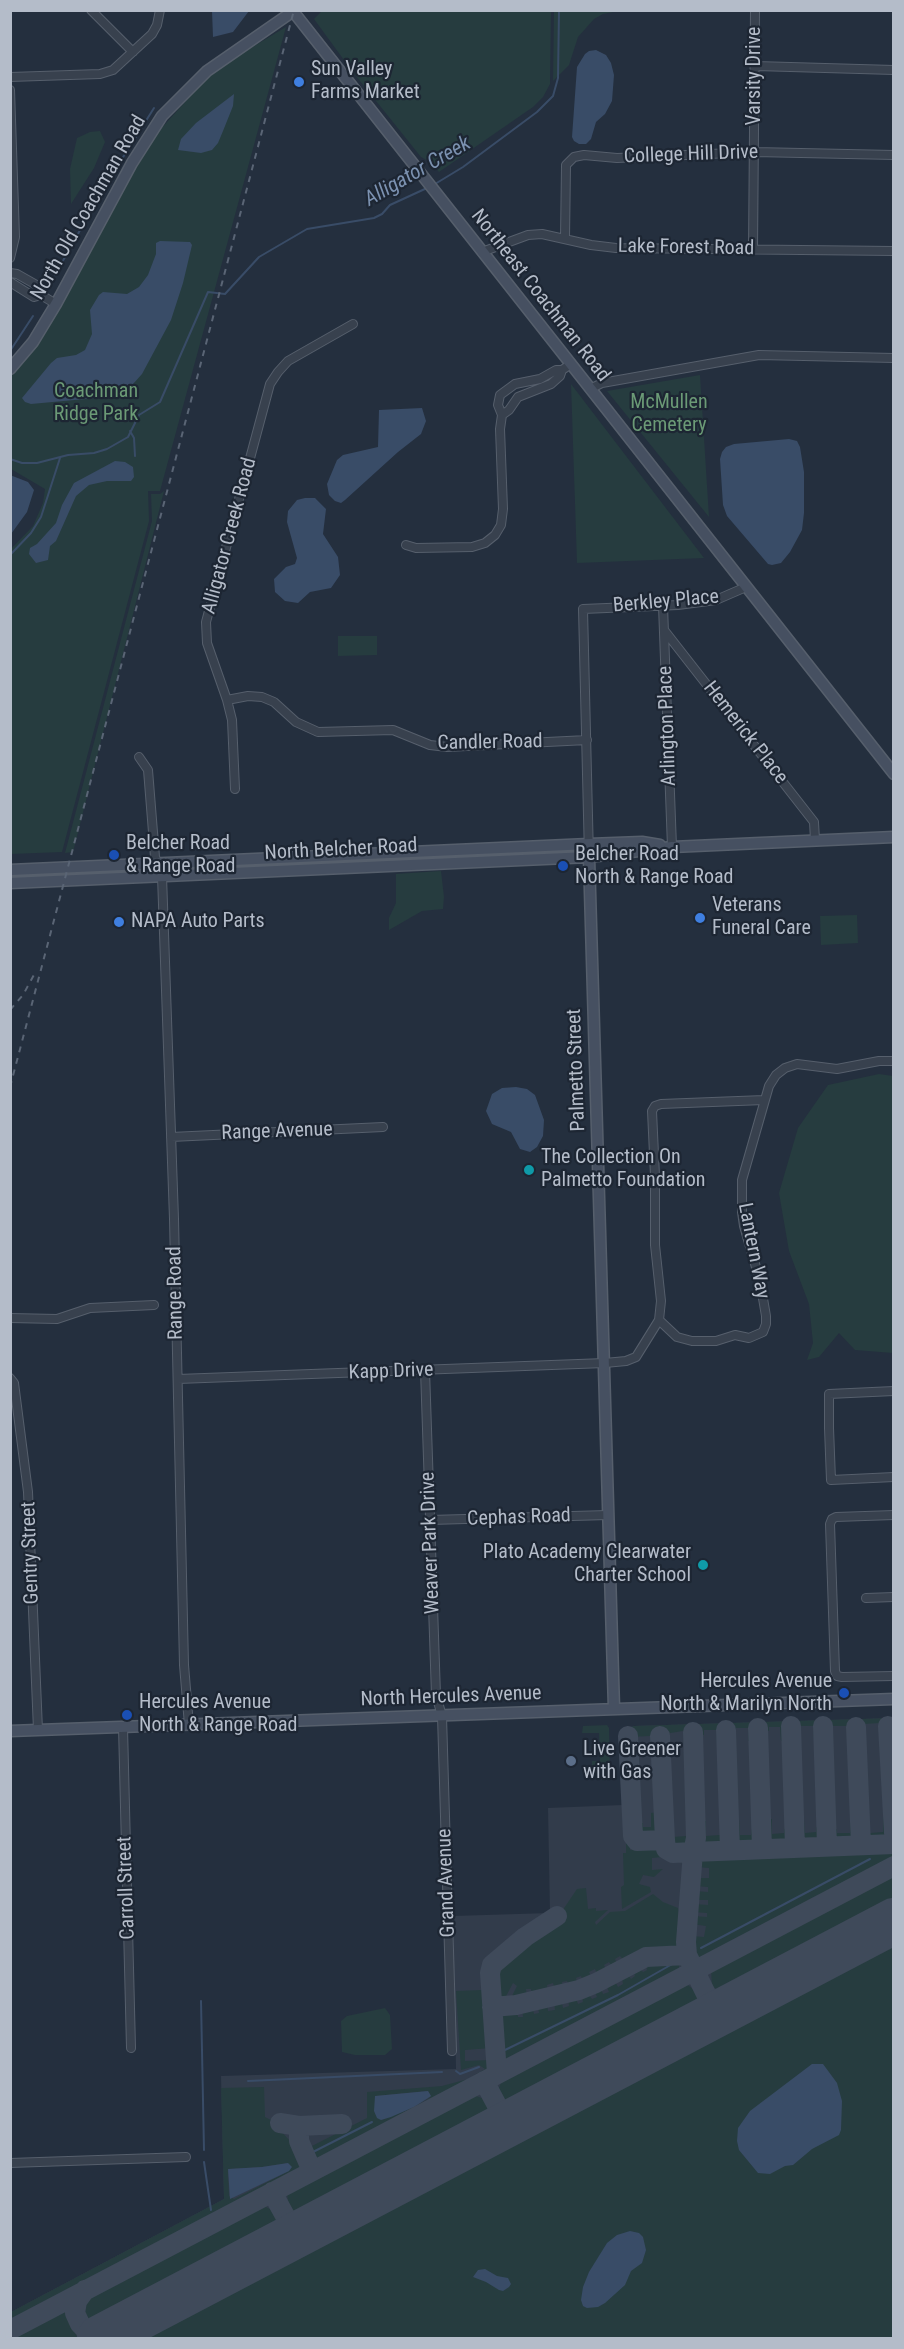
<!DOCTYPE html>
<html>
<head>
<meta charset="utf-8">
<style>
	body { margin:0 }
	#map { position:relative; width:904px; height:2349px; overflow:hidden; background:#242f3e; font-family:"Roboto Condensed",sans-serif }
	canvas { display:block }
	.frame { position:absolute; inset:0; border:12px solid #b4bcc9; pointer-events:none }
</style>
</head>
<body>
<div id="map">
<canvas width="904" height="2349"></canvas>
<div class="frame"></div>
</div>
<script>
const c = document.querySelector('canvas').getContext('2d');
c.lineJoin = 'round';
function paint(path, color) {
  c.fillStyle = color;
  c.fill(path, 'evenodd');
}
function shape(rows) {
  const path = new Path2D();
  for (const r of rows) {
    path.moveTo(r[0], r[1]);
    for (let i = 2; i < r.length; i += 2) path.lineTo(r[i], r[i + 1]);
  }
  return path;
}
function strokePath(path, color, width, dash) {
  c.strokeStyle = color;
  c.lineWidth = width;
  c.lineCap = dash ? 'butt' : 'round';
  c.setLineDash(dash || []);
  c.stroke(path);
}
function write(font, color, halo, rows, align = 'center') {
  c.font = font + ' "Roboto Condensed",sans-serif';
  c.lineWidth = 4.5;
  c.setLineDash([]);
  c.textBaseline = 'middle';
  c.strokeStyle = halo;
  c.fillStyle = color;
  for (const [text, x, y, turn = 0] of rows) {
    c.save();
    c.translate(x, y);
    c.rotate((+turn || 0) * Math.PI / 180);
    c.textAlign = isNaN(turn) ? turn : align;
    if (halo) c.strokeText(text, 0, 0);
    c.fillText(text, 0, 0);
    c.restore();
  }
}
const airport = shape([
	[893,1718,893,1970,195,2338,11,2338,11,2312,224,2199,221,2076,456,2069,453,1916,550,1913,548,1808,623,1805,621,1739,633,1726]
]);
const green = shape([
	[322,11,551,11,550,84,543,97,533,107,439,172,430,162,421,157,352,71,314,19],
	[554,11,618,11,603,14,594,19,578,37,569,65,553,81],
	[286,27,160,491,148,491,149,521,62,852,11,854,11,549,33,526,43,503,45,489,11,469,11,376,57,312,129,179,158,132,205,80,229,61],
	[100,131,105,142,94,168,71,204,70,169,77,138,90,132],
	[700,375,709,517,607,391],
	[571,384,704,558,577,563],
	[164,491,73,852,65,853,152,521,151,494,160,494],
	[338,636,377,636,377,655,338,656],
	[441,871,444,897,443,909,422,911,389,930,389,918,396,903,396,874],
	[857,915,858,943,821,945,820,916],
	[879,1074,893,1076,893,1353,855,1350,839,1333,819,1357,807,1360,813,1343,809,1304,789,1251,779,1193,798,1128,828,1085],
	[893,1718,893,1727,891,1724,886,1724,884,1730,880,1730,879,1723,864,1724,866,1741,859,1739,859,1728,856,1725,847,1731,846,1726,832,1726,833,1742,827,1741,825,1726,820,1728,820,1738,814,1740,813,1726,801,1726,801,1730,795,1730,792,1725,789,1725,788,1738,785,1740,781,1741,780,1727,769,1727,769,1731,762,1731,760,1727,755,1728,754,1741,748,1741,748,1728,736,1728,736,1732,725,1729,723,1742,721,1744,717,1744,716,1730,704,1730,704,1735,691,1732,689,1745,684,1745,683,1731,658,1735,658,1745,651,1745,650,1736,629,1737,626,1736,630,1838,625,1839,621,1739,633,1726],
	[607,1725,609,1728,610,1774,603,1781,602,1771,584,1772,584,1767,592,1766,592,1761,600,1761,599,1733,582,1733,583,1726],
	[659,1812,661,1837,642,1839,635,1832,635,1823,643,1823,643,1827,651,1827,651,1813],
	[883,1817,888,1819,889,1837,884,1842,867,1843,863,1837,863,1829,869,1828,870,1833,883,1832],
	[850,1818,856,1820,856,1839,852,1843,835,1844,830,1839,830,1829,837,1829,837,1833,850,1833],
	[766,1819,772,1819,772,1834,784,1833,784,1829,791,1829,791,1841,787,1845,770,1846,765,1841,764,1827,769,1827,764,1825],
	[804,1819,805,1833,816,1832,816,1827,824,1829,824,1839,819,1844,798,1843,797,1820],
	[733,1820,739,1820,740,1835,751,1835,752,1829,759,1830,759,1842,755,1846,737,1847,733,1844],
	[701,1821,706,1821,706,1836,720,1835,720,1831,727,1832,727,1843,723,1848,703,1849,698,1845],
	[669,1822,672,1822,673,1837,687,1836,687,1831,693,1833,692,1844,688,1848,672,1849,667,1845,666,1824],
	[626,1843,630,1844,630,1850,635,1849,632,1844,649,1844,653,1847,662,1853,662,1857,652,1858,652,1870,663,1869,654,1877,643,1875,639,1884,650,1887,651,1892,622,1909,621,1887,624,1885,623,1853,626,1853],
	[887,1848,891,1850,893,1858,891,1862,882,1867,705,1960,698,1957,692,1950,691,1936,704,1937,706,1926,692,1924,692,1916,707,1917,707,1913,693,1912,693,1904,708,1905,708,1900,694,1900,694,1891,708,1892,708,1887,695,1886,696,1878,709,1878,709,1868,697,1867,701,1860,721,1854],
	[889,1876,893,1877,893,1908,726,1996,712,1986,711,1968,883,1877],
	[586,1888,588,1909,596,1908,596,1911,608,1910,595,1922,596,1925,610,1912,625,1911,653,1894,663,1902,678,1908,683,1921,680,1950,650,1953,626,1963,620,1956,615,1959,619,1968,615,1970,609,1962,604,1965,608,1973,604,1976,599,1978,595,1969,589,1972,593,1980,589,1983,584,1984,581,1976,576,1978,578,1987,570,1990,567,1981,562,1982,563,1991,556,1993,553,1983,547,1985,548,1995,533,1998,531,1989,526,1989,527,1999,509,2002,517,1986,513,1983,503,2002,495,2004,494,1976,500,1963,558,1917,577,1889],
	[893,1935,893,2338,126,2338,289,2253],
	[667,1958,680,1960,678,1973,515,2060,505,2059,500,2056,496,2013,499,2010,517,2008,518,2017,523,2017,522,2007,532,2004,534,2014,539,2013,538,2003,547,2002,548,2011,555,2010,554,2000,561,1999,563,2008,569,2006,568,1997,575,1995,578,2004,583,2002,581,1993,586,1991,592,1999,597,1997,594,1989,595,1988,600,1986,603,1994,609,1992,606,1984,611,1980,615,1981,618,1987,623,1984,621,1974,626,1972,631,1979,635,1976,632,1967,636,1965,643,1972,647,1970,645,1961],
	[684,1982,698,1993,698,2010,520,2104,509,2104,501,2098,498,2091,503,2077],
	[483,1990,488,1995,491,2048,465,2050,465,2061,492,2060,486,2075,324,2160,313,2159,308,2150,310,2147,367,2118,367,2092,442,2086,468,2079,485,2069,479,2065,461,2070,457,2007,456,1991],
	[428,2091,431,2096,428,2099,414,2107,381,2120,375,2096],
	[385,2008,390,2015,392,2049,385,2055,355,2055,342,2052,341,2021,347,2016],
	[264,2087,265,2117,271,2120,290,2141,301,2160,302,2165,300,2172,11,2325,11,2312,224,2199,221,2088],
	[288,2163,289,2171,234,2199,229,2196,228,2169,262,2167],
	[470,2094,485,2099,488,2107,488,2116,485,2122,308,2216,300,2216,290,2210,287,2195,290,2188],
	[260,2204,270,2209,276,2218,276,2225,272,2234,103,2323,90,2322,84,2315,82,2304,88,2295],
	[69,2305,69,2319,77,2337,73,2338,11,2338,11,2336]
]);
const water = shape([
	[212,11,212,10,249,11,233,32,213,37],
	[596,50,606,55,611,63,614,75,612,101,605,114,596,122,591,139,586,144,579,144,574,141,572,137,577,67,585,54,589,51],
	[234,94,233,106,223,131,218,143,212,150,201,153,178,150,181,139,196,123],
	[160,241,190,242,192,245,183,283,171,320,142,374,124,394,118,396,31,404,25,402,22,398,51,363,57,358,76,355,85,350,92,334,90,310,99,295,103,292,127,294,139,287,148,275,156,254,156,243],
	[422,408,426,421,421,434,398,452,345,500,341,503,335,501,329,495,327,484,337,460,343,455,378,447,379,410],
	[789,439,797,441,800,447,804,472,804,513,802,530,790,552,781,563,772,565,768,564,727,516,723,505,720,459,722,452,726,447,734,444],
	[115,461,125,462,133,467,134,477,131,481,107,481,89,485,76,496,56,541,50,546,48,560,36,563,29,554,30,548,37,544,56,523,62,505,74,483],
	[10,475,28,482,34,490,27,512,11,534],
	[305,498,315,498,326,509,323,534,338,557,340,575,331,588,310,592,298,603,285,601,275,592,274,579,286,567,295,564,297,558,287,522,288,511,297,500],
	[516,1087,527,1089,535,1095,544,1120,543,1136,537,1147,530,1152,520,1149,511,1132,492,1124,486,1111,492,1094,502,1088],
	[812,2064,823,2064,837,2083,842,2101,841,2130,839,2135,812,2149,793,2165,785,2166,770,2174,758,2173,739,2150,737,2141,738,2128,750,2111],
	[428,2091,431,2096,414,2107,391,2117,381,2120,377,2118,374,2111,375,2096],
	[288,2163,292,2167,289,2171,230,2199,228,2169,262,2167],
	[630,2231,639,2233,643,2237,646,2250,642,2263,631,2271,625,2285,605,2303,598,2307,587,2308,583,2306,581,2300,583,2287,589,2272,607,2243,617,2235],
	[485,2269,497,2276,508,2278,511,2284,509,2287,503,2291,499,2290,486,2282,473,2277,478,2270]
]);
const stream = shape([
	[435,184,463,167,537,112,553,96,558,78,559,10],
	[55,275,103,189,154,108],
	[10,351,33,316],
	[130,431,134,438,135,456],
	[10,459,22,463,37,463,68,455,94,453,107,449,128,437,139,415,160,402,208,292,225,294,259,257,307,229,374,218,382,214,390,205,427,188],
	[10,555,31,533,41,517,60,458],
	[701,1948,870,1859],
	[201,2001,204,2150],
	[505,2050,618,1995,674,1963],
	[456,2071,460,2074,479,2067],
	[248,2081,442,2072],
	[313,2152,372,2122],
	[204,2162,211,2210]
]);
const taxiway = shape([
	[791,1726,795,1847],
	[823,1726,827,1846],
	[888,1726,894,1833],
	[856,1727,861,1845],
	[758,1728,762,1849],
	[726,1730,730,1850],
	[628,1736,633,1836,637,1841,665,1840,666,1849,673,1853,693,1852,696,1838,693,1732],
	[660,1736,665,1840],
	[492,2007,516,2005,579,1990,596,1983,646,1957,687,1955],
	[700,2023,707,2011,709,2000,687,1955,686,1942,693,1852,894,1844],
	[497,2074,490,1973,492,1965,525,1937,557,1916],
	[484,2081,507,2124],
	[280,2123,299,2126],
	[312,2171,299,2141,299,2126,342,2124],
	[272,2192,296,2236],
	[85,2290,77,2301,75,2313,80,2324,87,2331,96,2334,110,2333],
	[10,2330,894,1866]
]);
const runway = shape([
	[100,2338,894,1921]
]);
const street = shape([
	[91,10,133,52],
	[756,66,894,70],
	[10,77,100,74,113,70,152,34,157,25,160,10],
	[10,90,15,237,10,258],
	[565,238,566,165,574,157,584,155,617,158,755,152,894,155],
	[753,250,755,10],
	[482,252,528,235,542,234,591,245,616,248,894,251],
	[10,273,17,274,40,287,41,295],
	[10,282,34,297,41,295,56,304],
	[590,389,602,383,759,355,894,358],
	[502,415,509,410,518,397,551,384,560,376,562,370],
	[406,545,416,548,472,547,485,543,495,535,501,525,503,509,500,429,502,415,498,405,500,395,515,384,540,379,556,370,562,370,571,364],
	[663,606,672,847],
	[664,630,814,822,815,840],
	[227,700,248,696,262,697,274,702,296,722,318,732,393,730,430,745,447,747,587,740],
	[139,757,148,770,155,857,162,876,174,1219,184,1665,189,1725],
	[235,789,232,720,227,700,207,643,206,622,270,384,278,372,288,361,353,324],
	[589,857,583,609,678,605,716,600,746,587],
	[171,1137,383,1127],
	[10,1318,57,1319,90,1308,154,1305],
	[659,1320,677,1337,692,1341,716,1341,735,1335,749,1338,763,1332,766,1324,766,1316,760,1281,744,1226,742,1212,742,1180,769,1086,776,1075,785,1068,797,1064,837,1069,879,1061,894,1061],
	[425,1370,436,1695,442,1716,452,2051],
	[10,1378,14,1383,28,1492,38,1730],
	[178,1379,605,1363,626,1361,636,1357,659,1320,661,1301,655,1245,655,1176,652,1111,655,1106,661,1104,764,1100],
	[894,1391,829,1394,829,1428,831,1480,894,1477],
	[894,1515,836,1517,832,1519,830,1524,835,1671,837,1676,842,1677,894,1676],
	[430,1520,608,1515],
	[866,1598,894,1597],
	[123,1727,131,2048],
	[10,2163,186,2157]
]);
const secondary = shape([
	[292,10,894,774],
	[10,369,33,342,56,304,132,163,162,116,207,71,295,10],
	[589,857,614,1709],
	[10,870,589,844,642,842,660,845],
	[10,883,589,857,672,847,894,837],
	[10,1731,894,1699]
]);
const rail = shape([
	[10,1010,23,995,35,973],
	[10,1087,294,10]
]);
const markers = [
	[299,82,6,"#3f7fe0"],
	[114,855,6,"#1a4fb4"],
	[563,866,6,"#1a4fb4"],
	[700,918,6,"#3f7fe0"],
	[119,922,6,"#3f7fe0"],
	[529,1170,6,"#0f9aa8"],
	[703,1565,6,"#0f9aa8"],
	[844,1693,6,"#1a4fb4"],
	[127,1715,6,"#1a4fb4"],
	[571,1761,6,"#5c6f8a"]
];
const poiNames = [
	["Sun Valley",311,70],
	["Farms Market",311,93],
	["Belcher Road",126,844],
	["& Range Road",126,867],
	["Belcher Road",575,855],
	["North & Range Road",575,878],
	["Veterans",712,906],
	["Funeral Care",712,929],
	["NAPA Auto Parts",131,922],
	["The Collection On",541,1158],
	["Palmetto Foundation",541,1181],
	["Plato Academy Clearwater",691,1553,"right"],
	["Charter School",691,1576,"right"],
	["Hercules Avenue",832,1682,"right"],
	["North & Marilyn North",832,1705,"right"],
	["Hercules Avenue",139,1703],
	["North & Range Road",139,1726],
	["Live Greener",583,1750],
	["with Gas",583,1773]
];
const streetNames = [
	["Varsity Drive",755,76,-90],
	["College Hill Drive",691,155,-2],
	["North Old Coachman Road",89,208,-60],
	["Lake Forest Road",686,248,1],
	["Northeast Coachman Road",540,296,52],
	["Alligator Creek Road",230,536,-75],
	["Berkley Place",666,602,-5],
	["Arlington Place",668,726,-92],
	["Hemerick Place",745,733,52],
	["Candler Road",490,743,-1],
	["North Belcher Road",341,850,-3],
	["Palmetto Street",577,1070,-92],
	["Range Avenue",277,1132,-2],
	["Lantern Way",753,1251,79],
	["Range Road",176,1293,-91],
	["Kapp Drive",391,1372,-2],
	["Cephas Road",519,1518,-2],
	["Weaver Park Drive",431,1543,-92],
	["Gentry Street",31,1553,-92],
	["North Hercules Avenue",451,1697,-2],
	["Grand Avenue",447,1883,-92],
	["Carroll Street",127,1888,-92]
];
const parkNames = [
	["Coachman",96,392],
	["Ridge Park",96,415],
	["McMullen",669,403],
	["Cemetery",669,426]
];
const waterNames = [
	["Alligator Creek",418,172,-30]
];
paint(airport, '#323c4b');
paint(green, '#263c3f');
paint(water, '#394c67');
strokePath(stream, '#394c67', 2);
strokePath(taxiway, '#3f4a5a', 20);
strokePath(runway, '#3f4a5a', 46);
strokePath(street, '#565f6c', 10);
strokePath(secondary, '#565f6c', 13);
strokePath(street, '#38414e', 8);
strokePath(secondary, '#465061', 10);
strokePath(rail, '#5a6575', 2, [6, 6]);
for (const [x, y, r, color] of markers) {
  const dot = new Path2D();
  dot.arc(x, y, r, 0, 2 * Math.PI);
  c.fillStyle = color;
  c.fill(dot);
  strokePath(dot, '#1d2633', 2);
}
write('20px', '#b4bcc9', '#1d2633', poiNames, 'left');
write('20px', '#b4bcc9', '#1d2633', streetNames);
write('20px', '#6b9a76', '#1d2633', parkNames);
write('italic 21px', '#7c92b1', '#1d2633', waterNames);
</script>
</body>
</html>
